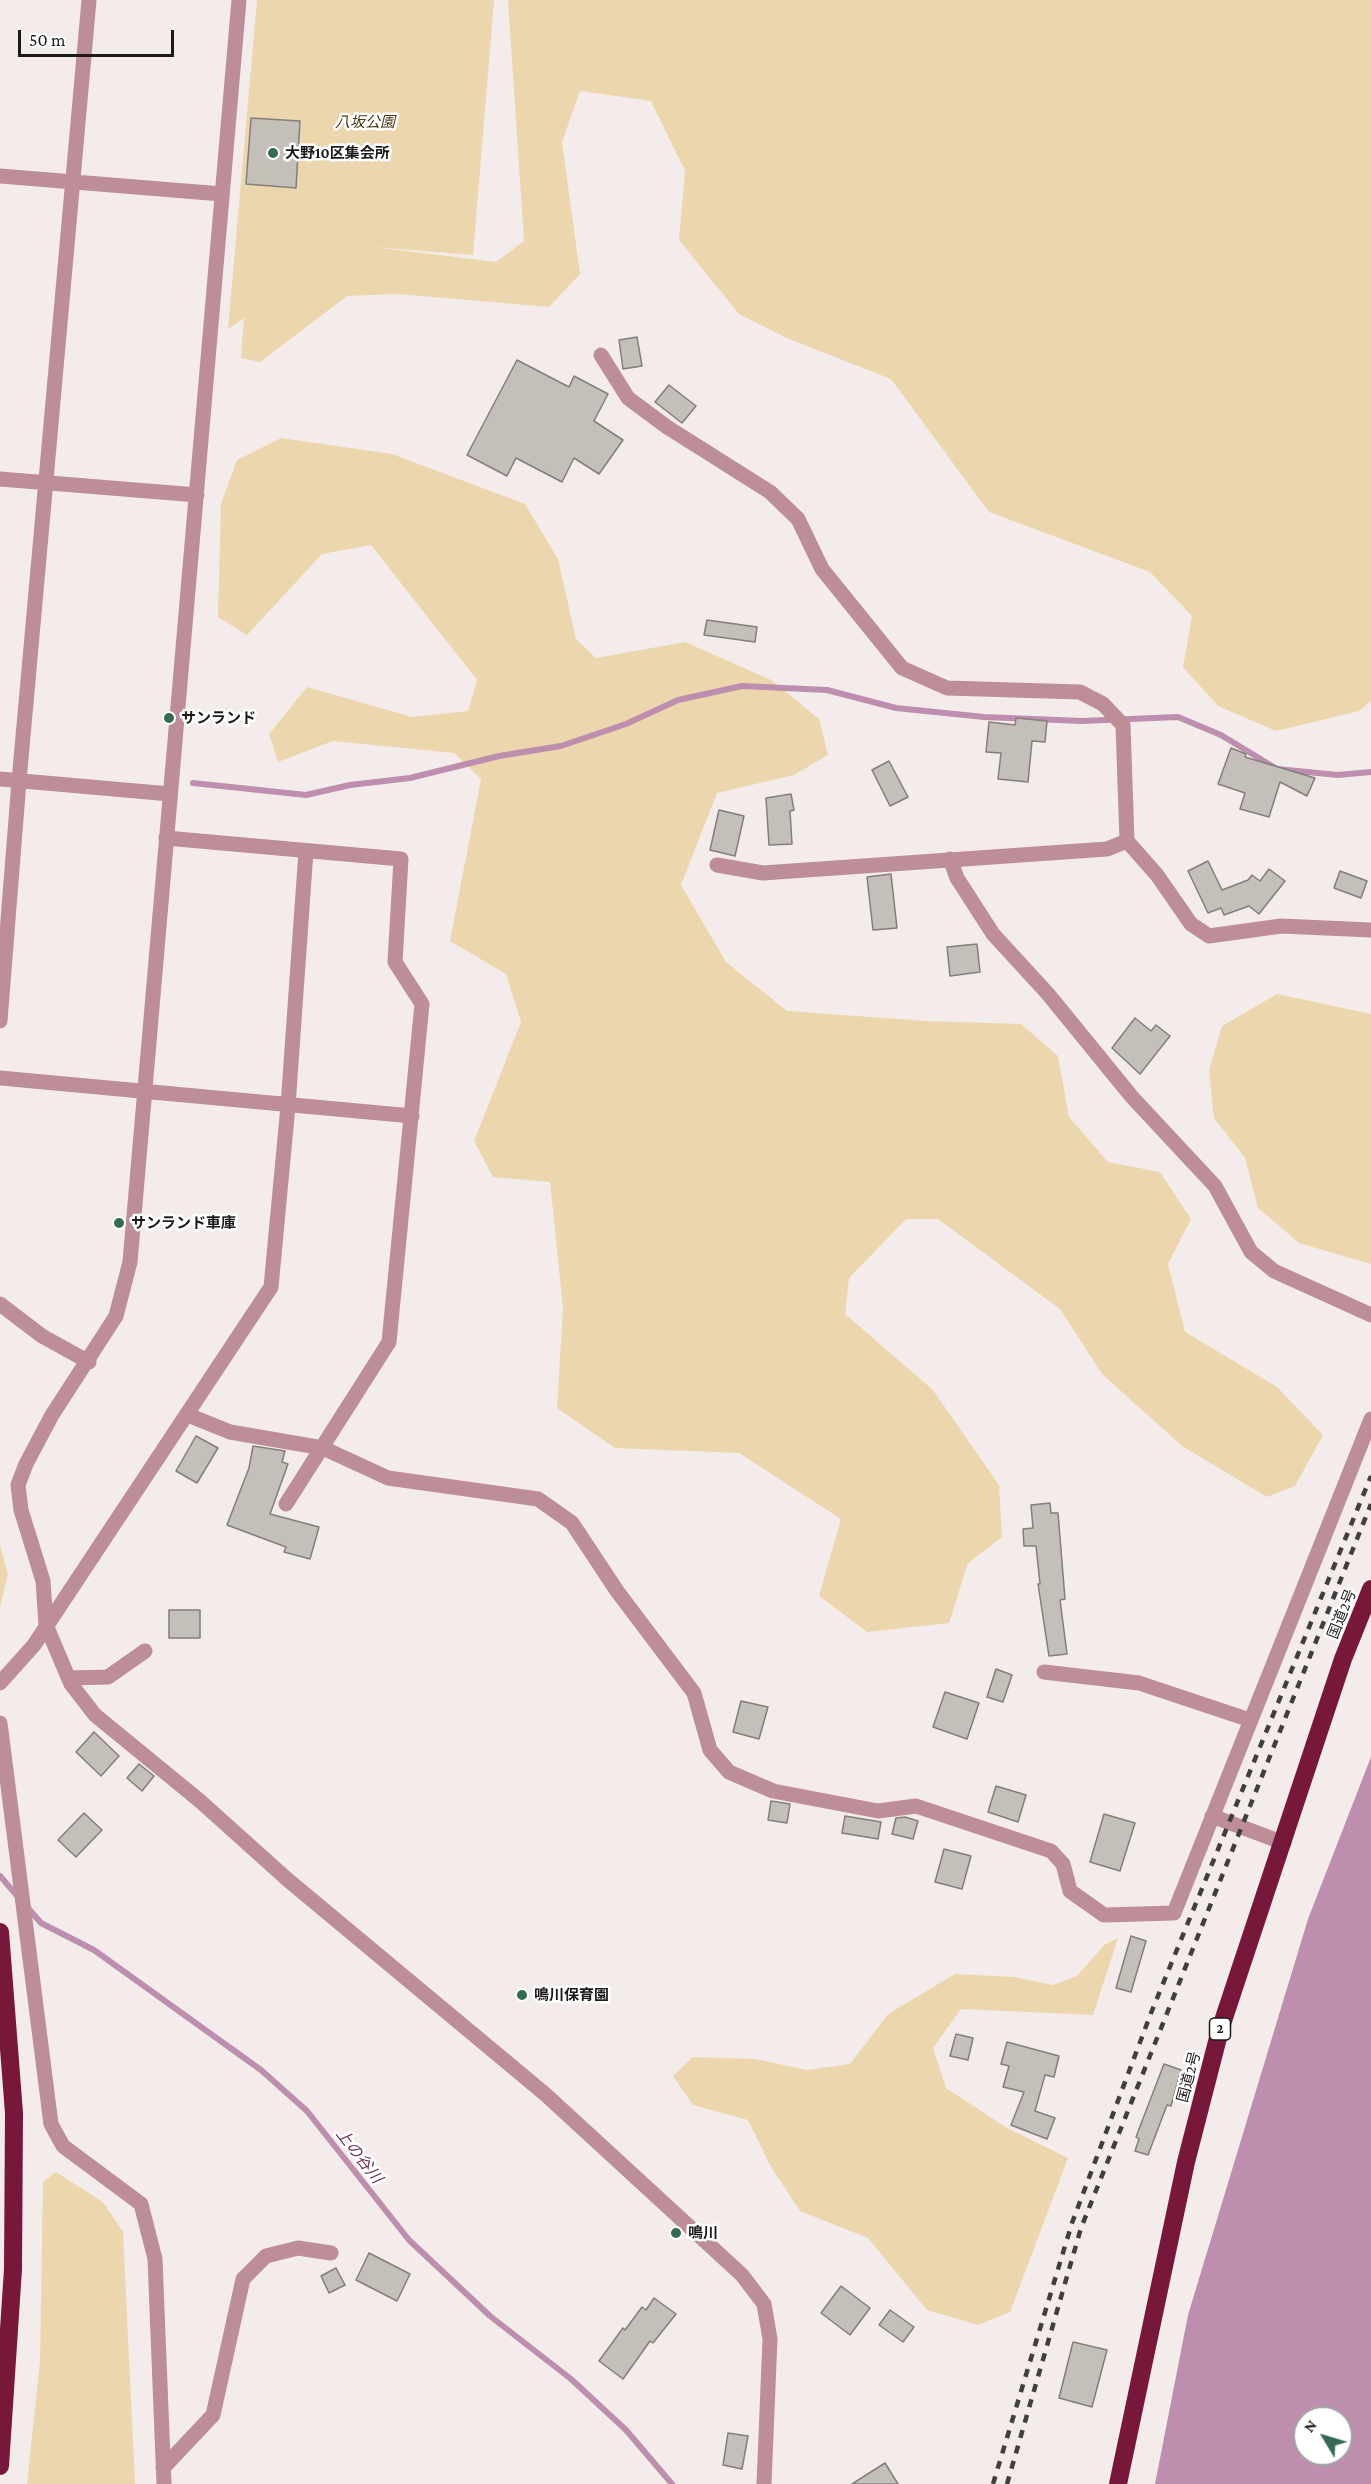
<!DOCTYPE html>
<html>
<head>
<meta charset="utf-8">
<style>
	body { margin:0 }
	#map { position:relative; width:1371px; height:2484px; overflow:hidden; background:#f4ecea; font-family:"Crimson Pro",serif }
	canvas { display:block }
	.north { position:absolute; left:1293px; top:2406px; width:60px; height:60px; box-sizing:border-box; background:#fff; border:2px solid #a4a3a3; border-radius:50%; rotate:308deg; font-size:16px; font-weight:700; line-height:24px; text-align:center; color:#1c1919 }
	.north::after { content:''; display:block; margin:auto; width:21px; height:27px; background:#346b52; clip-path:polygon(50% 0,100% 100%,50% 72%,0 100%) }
	.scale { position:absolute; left:18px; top:30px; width:156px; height:27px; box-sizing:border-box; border:3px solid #1c1919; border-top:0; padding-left:8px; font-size:18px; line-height:21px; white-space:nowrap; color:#1c1919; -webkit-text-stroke:4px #fff; paint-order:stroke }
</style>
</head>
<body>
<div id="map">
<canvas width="1371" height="2484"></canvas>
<div class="north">N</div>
<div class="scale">50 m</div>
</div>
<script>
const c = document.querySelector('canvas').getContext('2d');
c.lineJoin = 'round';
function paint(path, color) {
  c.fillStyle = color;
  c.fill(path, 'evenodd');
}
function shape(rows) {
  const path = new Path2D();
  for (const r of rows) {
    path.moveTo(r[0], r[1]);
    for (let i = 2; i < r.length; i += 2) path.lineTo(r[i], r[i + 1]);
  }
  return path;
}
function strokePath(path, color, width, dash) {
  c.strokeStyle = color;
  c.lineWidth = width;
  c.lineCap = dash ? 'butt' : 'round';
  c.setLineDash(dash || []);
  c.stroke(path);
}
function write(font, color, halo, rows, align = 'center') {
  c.font = font + ' "Crimson Pro","Noto Sans JP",serif';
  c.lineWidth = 5;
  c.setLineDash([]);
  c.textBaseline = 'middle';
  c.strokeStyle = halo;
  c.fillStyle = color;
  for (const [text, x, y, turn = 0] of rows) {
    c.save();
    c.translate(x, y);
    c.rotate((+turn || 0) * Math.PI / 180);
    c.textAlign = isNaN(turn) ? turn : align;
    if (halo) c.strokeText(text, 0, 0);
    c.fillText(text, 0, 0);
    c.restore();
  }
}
const green = shape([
	[257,0,494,0,473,255,374,247,496,262,524,241,508,0,1371,0,1371,701,1359,711,1276,731,1218,706,1183,667,1192,616,1150,572,989,512,891,379,789,339,739,314,679,240,685,171,651,101,580,91,562,142,580,274,549,307,398,294,347,296,260,362,241,358,244,318,228,329],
	[281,438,392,454,525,504,558,559,576,639,596,658,685,642,771,680,819,719,828,755,794,775,717,793,681,885,726,962,787,1011,926,1021,1021,1024,1058,1056,1069,1117,1108,1162,1160,1172,1191,1219,1168,1264,1185,1332,1277,1387,1323,1435,1295,1486,1267,1497,1182,1446,1102,1374,1060,1309,938,1219,906,1219,849,1278,845,1314,933,1390,999,1485,1002,1537,968,1563,949,1623,867,1632,819,1596,841,1519,739,1453,615,1448,557,1408,563,1308,550,1182,493,1177,474,1141,521,1022,506,974,450,941,481,779,454,753,333,741,278,762,269,734,307,687,412,717,468,711,477,680,371,545,322,554,247,635,218,617,221,504,237,460],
	[1277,994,1371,1014,1371,1264,1299,1243,1258,1208,1245,1158,1214,1118,1209,1071,1222,1026],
	[0,1546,8,1574,0,1607],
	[1118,1938,1093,2015,961,2009,933,2048,946,2088,1007,2128,1068,2158,1010,2312,978,2325,927,2310,868,2238,800,2211,771,2167,748,2120,693,2105,673,2076,692,2057,755,2059,807,2070,850,2064,888,2014,955,1974,1014,1977,1053,1985,1077,1976,1104,1945],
	[56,2172,103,2202,123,2232,135,2484,27,2484,40,2361,43,2182]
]);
const water = shape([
	[1371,1757,1371,2484,1155,2484,1188,2315,1308,1919],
	[1305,2418,1341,2418,1341,2454,1305,2454]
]);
const stream = shape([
	[193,783,306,795,350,785,410,778,499,756,561,746,626,724,678,700,742,686,827,690,896,708,984,717,1082,721,1178,717,1221,735,1277,769,1338,775,1371,772],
	[0,1876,19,1898],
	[28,1908,41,1923,94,1950,261,2070,307,2111,409,2240,490,2316,571,2379,626,2430,672,2484]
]);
const building = shape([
	[251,118,300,121,296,188,246,184,251,118],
	[637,337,642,366,623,369,619,340,637,337],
	[517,360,569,387,574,376,608,394,594,421,623,440,599,474,574,458,562,482,516,458,507,476,467,455,517,360],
	[669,385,696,406,682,423,655,402,669,385],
	[707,620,757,627,755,642,704,635,707,620],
	[1016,718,1047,721,1045,742,1032,741,1028,782,998,779,1001,753,986,752,989,722,1015,725,1016,718],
	[1231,748,1246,754,1245,757,1315,778,1307,796,1280,782,1269,817,1240,809,1245,793,1218,784,1231,748],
	[889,761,908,797,890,806,872,770,889,761],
	[791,794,794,810,790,811,792,844,769,845,766,798,791,794],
	[719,810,744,816,735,856,710,850,719,810],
	[1208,861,1222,890,1248,880,1252,875,1260,881,1269,869,1285,881,1259,914,1249,906,1224,915,1221,908,1208,913,1188,871,1208,861],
	[1340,871,1367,881,1361,898,1334,888,1340,871],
	[891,874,897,928,873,930,867,877,891,874],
	[977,944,980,972,950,976,947,947,977,944],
	[1135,1018,1151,1031,1156,1025,1170,1036,1140,1074,1112,1048,1135,1018],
	[196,1436,218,1448,197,1483,176,1471,196,1436],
	[253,1446,285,1451,282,1462,288,1464,270,1514,319,1527,310,1559,284,1552,286,1547,227,1525,249,1468,253,1446],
	[1050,1503,1051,1513,1058,1513,1065,1599,1060,1600,1067,1654,1049,1656,1038,1584,1040,1584,1036,1546,1024,1546,1023,1529,1033,1528,1031,1505,1050,1503],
	[169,1610,200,1610,200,1638,169,1638,169,1610],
	[996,1669,1012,1675,1003,1702,987,1697,996,1669],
	[945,1692,979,1703,967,1739,933,1727,945,1692],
	[741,1701,768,1707,759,1739,733,1732,741,1701],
	[94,1732,119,1756,101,1776,76,1752,94,1732],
	[139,1764,154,1776,142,1791,127,1778,139,1764],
	[996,1786,1026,1795,1018,1822,988,1812,996,1786],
	[771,1801,790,1804,787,1823,768,1820,771,1801],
	[84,1813,102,1830,76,1857,58,1840,84,1813],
	[1104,1814,1135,1823,1120,1871,1090,1862,1104,1814],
	[845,1816,881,1822,878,1839,842,1833,845,1816],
	[905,1817,918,1821,913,1839,892,1834,896,1818,905,1817],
	[944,1849,971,1856,962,1889,935,1882,944,1849],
	[1131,1936,1146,1941,1131,1992,1116,1988,1131,1936],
	[956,2034,973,2038,968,2060,950,2056,956,2034],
	[1007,2042,1059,2056,1054,2077,1045,2075,1035,2111,1055,2118,1047,2139,1011,2125,1024,2092,1003,2087,1009,2066,1001,2064,1007,2042],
	[1164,2064,1181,2070,1171,2106,1167,2105,1148,2155,1135,2151,1139,2139,1136,2137,1164,2064],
	[369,2253,410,2274,397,2301,356,2280,369,2253],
	[336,2268,345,2285,329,2293,321,2276,336,2268],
	[841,2286,870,2308,850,2335,821,2313,841,2286],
	[654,2298,676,2314,653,2343,650,2341,623,2379,599,2361,623,2328,625,2330,642,2307,646,2310,654,2298],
	[890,2310,914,2327,903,2342,879,2325,890,2310],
	[1073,2342,1107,2350,1092,2407,1059,2398,1073,2342],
	[728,2433,748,2436,742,2469,723,2465,728,2433],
	[885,2463,898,2484,852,2484,885,2463]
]);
const minor = shape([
	[239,0,130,1262,116,1316,52,1415,26,1464,18,1485,21,1510,43,1581,46,1625,71,1684,95,1715,200,1801,288,1880,545,2094,742,2275,764,2304,770,2339,764,2484],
	[0,176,222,194],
	[601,355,628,398,667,427,770,492,798,519,822,569,902,668,947,688,1080,692,1103,704,1123,725,1127,841,1157,875,1191,924,1209,936,1281,926,1371,930],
	[0,479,197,495],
	[0,779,170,794],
	[166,838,401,859,395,962,422,1004,389,1342,286,1504],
	[950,859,957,878,993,934,1048,994,1132,1097,1215,1186,1251,1252,1274,1271,1371,1315],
	[717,865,763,873,1107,849,1127,841],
	[0,1021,19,781,89,0],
	[0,1078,412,1116],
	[0,1304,42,1336,89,1362],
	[188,1415,230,1432,323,1448,388,1478,538,1499,572,1523,617,1591,694,1693,710,1750,729,1772,773,1791,878,1811,916,1806,1051,1851,1063,1864,1070,1891,1104,1915,1174,1913,1371,1419],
	[1044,1672,1139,1683,1250,1720],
	[69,1678,108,1677,145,1651],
	[0,1683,34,1645,271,1287,288,1106,306,851],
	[0,1723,51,2124,63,2146,141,2204,155,2259,164,2484],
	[1212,1816,1284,1843],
	[163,2468,213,2415,243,2279,266,2256,298,2248,331,2253]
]);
const highway = shape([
	[0,1932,14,2113,13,2269,0,2466],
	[1118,2484,1186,2162,1220,2030,1343,1659,1371,1589]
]);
const rail = shape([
	[993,2484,1072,2223,1151,2013,1371,1476],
	[1007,2484,1081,2228,1371,1504]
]);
const markers = [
	[273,153,6,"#346b52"],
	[169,718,6,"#346b52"],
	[119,1223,6,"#346b52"],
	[522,1995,6,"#346b52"],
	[676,2233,6,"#346b52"]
];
const shields = [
	[1220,2029,21]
];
const shieldNames = [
	["2",1220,2029]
];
const parkNames = [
	["八坂公園",365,122]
];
const poiNames = [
	["大野10区集会所",285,153],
	["サンランド",181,718],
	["サンランド車庫",131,1223],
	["鳴川保育園",534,1995],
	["鳴川",688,2233]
];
const streetNames = [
	["国道2号",1342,1614,-68],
	["国道2号",1189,2077,-75]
];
const waterNames = [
	["上の谷川",359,2156,52]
];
paint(green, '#ebd6ae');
paint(water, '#bd8eae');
strokePath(stream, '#bd8eae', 6);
paint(building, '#c5bfba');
strokePath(building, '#837e7a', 1.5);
strokePath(minor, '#bd8e98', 15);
strokePath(highway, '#77183a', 18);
strokePath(rail, '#423e3e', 4.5, [8, 8]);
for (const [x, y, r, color] of markers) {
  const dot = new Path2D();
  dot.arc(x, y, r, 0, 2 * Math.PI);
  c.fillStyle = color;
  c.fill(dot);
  strokePath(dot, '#fff', 2);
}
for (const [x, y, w] of shields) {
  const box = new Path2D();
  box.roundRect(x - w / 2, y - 11, w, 22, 4.5);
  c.fillStyle = '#fff';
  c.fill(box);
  strokePath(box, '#1c1919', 1.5);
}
write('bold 14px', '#1c1919', null, shieldNames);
write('italic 15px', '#4b3912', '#fff', parkNames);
write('bold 15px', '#1c1919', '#fff', poiNames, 'left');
write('15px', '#1c1919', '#fff', streetNames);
write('italic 16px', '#6c325c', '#fff', waterNames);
</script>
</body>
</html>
